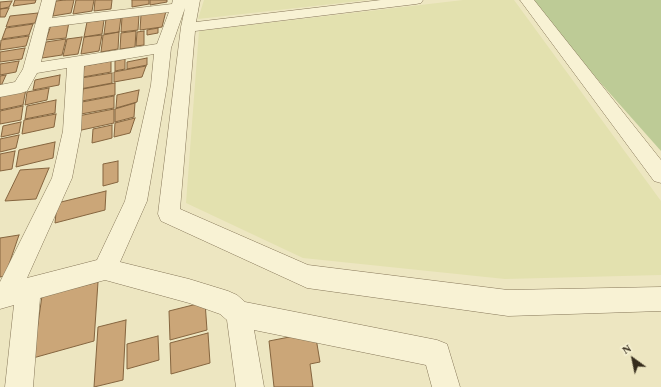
<!DOCTYPE html>
<html>
<head>
<meta charset="utf-8">
<style>
	body { margin:0 }
	#map { position:relative; width:661px; height:387px; overflow:hidden; background:#ede6c1; font-family:"Times New Roman",serif }
	canvas { display:block }
	.north { position:absolute; left:613px; top:339px; width:40px; height:40px; -webkit-text-stroke:3px #f5efd1; paint-order:stroke; rotate:327deg; font-size:11px; font-weight:700; line-height:16px; text-align:center; color:#362d1d }
	.north::after { content:''; display:block; margin:auto; width:14px; height:18px; background:#362d1d; clip-path:polygon(50% 0,100% 100%,50% 72%,0 100%) }
</style>
</head>
<body>
<div id="map">
<canvas width="661" height="387"></canvas>
<div class="north">N</div>
</div>
<script>
const c = document.querySelector('canvas').getContext('2d');
c.lineJoin = 'round';
function paint(path, color) {
  c.fillStyle = color;
  c.fill(path, 'evenodd');
}
function shape(rows) {
  const path = new Path2D();
  for (const r of rows) {
    path.moveTo(r[0], r[1]);
    for (let i = 2; i < r.length; i += 2) path.lineTo(r[i], r[i + 1]);
  }
  return path;
}
function strokePath(path, color, width, dash) {
  c.strokeStyle = color;
  c.lineWidth = width;
  c.lineCap = dash ? 'butt' : 'round';
  c.setLineDash(dash || []);
  c.stroke(path);
}
const farmland = shape([
	[204,0,368,0,198,19],
	[463,0,514,0,661,201,661,275,505,279,303,258,186,203,199,31]
]);
const green = shape([
	[527,0,661,0,661,151]
]);
const building = shape([
	[15,0,36,0,35,3,13,6,15,0],
	[65,0,74,0,71,13,53,16,56,1,65,0],
	[76,0,94,0,92,11,73,14,76,0],
	[95,0,112,0,111,9,94,11,95,0],
	[132,0,149,0,149,4,132,7,132,0],
	[150,0,167,0,167,2,150,5,150,0],
	[12,1,9,7,0,9,0,2,12,1],
	[9,8,5,17,0,17,0,9,9,8],
	[166,11,162,27,140,30,141,15,166,11],
	[38,13,35,23,6,27,10,16,38,13],
	[139,15,138,30,121,32,122,17,139,15],
	[121,17,119,32,104,34,106,19,121,17],
	[104,20,102,34,84,37,87,22,104,20],
	[69,22,66,38,46,40,51,25,69,22],
	[33,24,29,35,2,39,6,28,33,24],
	[158,28,158,33,147,35,147,30,158,28],
	[136,31,135,47,120,49,121,33,136,31],
	[144,31,144,45,136,46,137,32,144,31],
	[119,32,118,49,101,52,103,35,119,32],
	[102,35,99,51,81,54,84,37,102,35],
	[29,36,26,46,0,50,1,40,29,36],
	[82,37,78,54,63,56,67,39,82,37],
	[66,39,62,55,42,58,46,42,66,39],
	[25,48,22,59,0,62,0,52,25,48],
	[147,58,147,65,127,69,127,62,147,58],
	[125,59,125,69,115,71,115,61,125,59],
	[19,61,16,72,0,75,0,64,19,61],
	[111,61,111,72,83,77,84,66,111,61],
	[146,66,142,77,114,82,114,72,146,66],
	[112,73,112,83,80,89,81,78,112,73],
	[6,75,2,84,0,85,0,76,6,75],
	[60,75,59,85,33,90,35,80,60,75],
	[115,83,115,95,82,101,83,89,115,83],
	[49,88,47,100,25,105,27,92,49,88],
	[26,89,23,105,0,110,0,95,26,89],
	[139,90,137,102,116,108,117,95,139,90],
	[114,96,114,108,81,114,82,102,114,96],
	[56,100,55,113,25,119,27,106,56,100],
	[135,103,134,117,115,122,115,109,135,103],
	[23,106,21,120,0,124,0,111,23,106],
	[114,109,114,123,77,131,78,116,114,109],
	[56,114,54,127,22,134,24,120,56,114],
	[135,118,130,133,114,137,115,123,135,118],
	[21,122,19,133,1,137,3,126,21,122],
	[112,125,112,138,92,143,93,129,112,125],
	[19,135,16,148,0,152,0,139,19,135],
	[55,142,53,158,16,167,19,150,55,142],
	[15,151,12,169,0,171,0,154,15,151],
	[118,161,118,182,103,186,103,164,118,161],
	[49,168,36,199,5,201,20,170,49,168],
	[106,191,105,210,55,223,57,203,106,191],
	[19,235,5,276,0,277,0,238,19,235],
	[98,282,94,341,33,358,42,296,98,282],
	[205,302,207,330,170,340,169,311,205,302],
	[126,320,123,380,94,387,98,327,126,320],
	[315,332,320,362,310,364,313,387,274,387,269,341,315,332],
	[208,333,210,363,171,374,170,343,208,333],
	[158,336,159,360,127,369,127,344,158,336]
]);
const minor = shape([
	[42,0,56,0,52,18,172,4,173,0,200,0,196,22,381,0,423,0,421,3,416,4,195,31,180,209,308,265,508,290,661,287,661,311,508,316,307,288,161,221,158,214,181,27,185,8,171,48,167,85,147,201,120,262,189,279,228,291,237,295,245,302,437,340,447,344,460,387,432,387,426,365,254,330,264,387,236,387,227,320,220,314,189,303,105,280,40,298,33,387,5,387,14,305,0,309,0,282,52,178,63,131,67,68,37,73,27,91,21,93,0,97,0,85,15,82,23,69,42,0],
	[169,12,157,44,41,62,49,27,169,12],
	[154,54,151,85,125,201,97,260,27,278,72,178,81,131,84,66,154,54],
	[520,0,534,0,661,160,661,183,654,181,520,0]
]);
paint(farmland, '#e3e1af');
paint(green, '#bdcb96');
paint(building, '#cba678');
strokePath(building, '#85653f', 1);
strokePath(minor, '#867759', 1);
paint(minor, '#f8f2d4');
</script>
</body>
</html>
